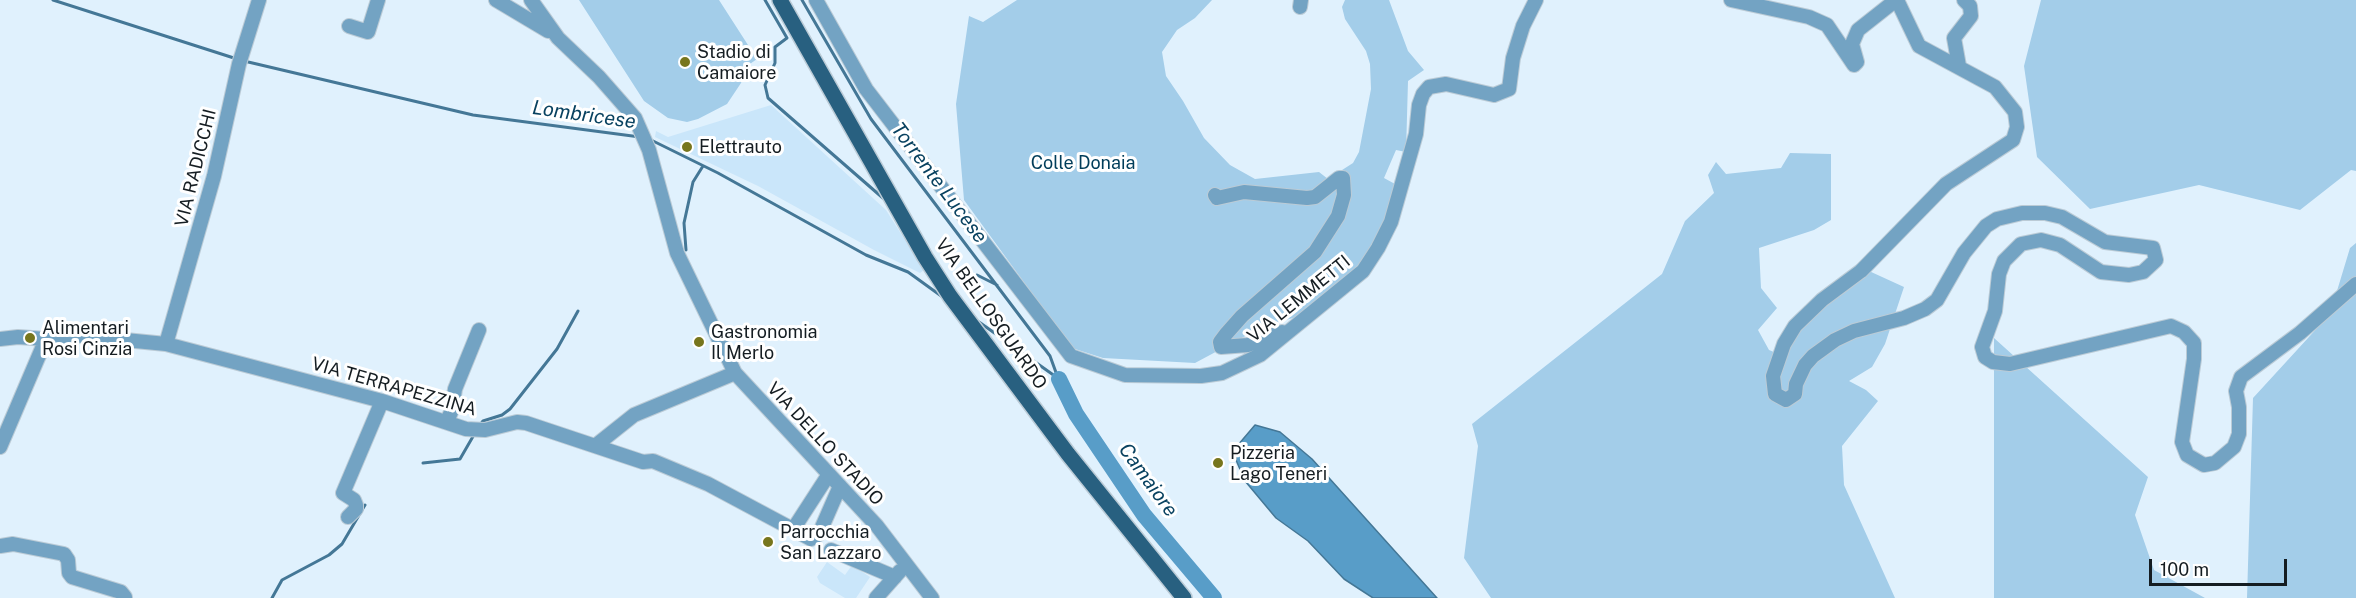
<!DOCTYPE html>
<html>
<head>
<meta charset="utf-8">
<style>
	body { margin:0 }
	#map { position:relative; width:2356px; height:598px; overflow:hidden; background:#e0f1fd; font-family:"Public Sans",sans-serif }
	canvas { display:block }
	.scale { position:absolute; left:2149px; top:559px; width:138px; height:27px; box-sizing:border-box; border:3px solid #151d22; border-top:0; padding-left:8px; font-size:18px; line-height:21px; white-space:nowrap; color:#151d22; -webkit-text-stroke:4px #fff; paint-order:stroke }
</style>
</head>
<body>
<div id="map">
<canvas width="2356" height="598"></canvas>
<div class="scale">100 m</div>
</div>
<script>
const c = document.querySelector('canvas').getContext('2d');
c.lineJoin = 'round';
function paint(path, color) {
  c.fillStyle = color;
  c.fill(path, 'evenodd');
}
function shape(rows) {
  const path = new Path2D();
  for (const r of rows) {
    path.moveTo(r[0], r[1]);
    for (let i = 2; i < r.length; i += 2) path.lineTo(r[i], r[i + 1]);
  }
  return path;
}
function strokePath(path, color, width, dash) {
  c.strokeStyle = color;
  c.lineWidth = width;
  c.lineCap = dash ? 'butt' : 'round';
  c.setLineDash(dash || []);
  c.stroke(path);
}
function write(font, color, halo, rows, align = 'center') {
  c.font = font + ' "Public Sans",sans-serif';
  c.lineWidth = 6;
  c.setLineDash([]);
  c.textBaseline = 'middle';
  c.strokeStyle = halo;
  c.fillStyle = color;
  for (const [text, x, y, turn = 0] of rows) {
    c.save();
    c.translate(x, y);
    c.rotate((+turn || 0) * Math.PI / 180);
    c.textAlign = isNaN(turn) ? turn : align;
    if (halo) c.strokeText(text, 0, 0);
    c.fillText(text, 0, 0);
    c.restore();
  }
}
const built = shape([
	[771,105,886,210,924,270,920,273,874,250,758,186,655,137,656,131,668,137],
	[827,562,845,575,852,565,870,577,856,598,845,598,820,583,817,577]
]);
const green = shape([
	[579,0,719,0,757,59,747,66,741,83,727,104,698,119,687,122,668,118,644,101],
	[1017,0,1212,0,1195,18,1177,30,1162,52,1166,76,1183,101,1204,138,1230,165,1255,179,1319,172,1328,179,1353,163,1359,152,1371,89,1370,64,1366,51,1345,19,1342,7,1345,0,1389,0,1408,51,1424,70,1408,81,1406,152,1396,150,1384,178,1395,184,1387,216,1367,256,1346,280,1301,316,1266,325,1195,363,1103,358,1072,348,964,200,956,104,969,16,983,22],
	[2041,0,2356,0,2356,171,2351,170,2300,210,2199,185,2090,209,2037,157,2024,66],
	[1790,153,1831,154,1831,220,1814,230,1759,248,1761,288,1777,308,1758,330,1769,350,1786,357,1796,327,1869,271,1904,287,1885,344,1872,367,1849,381,1866,390,1878,401,1842,446,1844,485,1895,598,1491,598,1464,558,1478,446,1472,424,1662,274,1685,221,1714,193,1708,175,1716,162,1726,174,1781,168],
	[2356,243,2356,598,2247,598,2253,398,2330,314,2350,248],
	[1994,338,2148,477,2135,515,2154,570,2205,598,1994,598]
]);
const water = shape([
	[1255,425,1280,432,1312,459,1437,598,1373,598,1344,579,1308,541,1276,518,1245,481,1236,460,1238,445,1255,425]
]);
const stream = shape([
	[53,0,237,59],
	[765,0,787,38,775,47,775,63,765,85,768,98,884,199],
	[802,0,871,119,1050,356,1058,378],
	[244,61,473,115,640,137],
	[649,139,718,173,866,255,908,272,944,298],
	[686,250,684,223,693,182,703,166],
	[977,275,997,285],
	[979,322,1059,379],
	[480,425,483,421,502,415,510,409,557,349,578,311],
	[423,463,460,459,475,433],
	[272,598,282,580,329,555,342,544,365,505]
]);
const river = shape([
	[1059,379,1076,414,1144,515,1214,598]
]);
const minor = shape([
	[496,0,548,31],
	[531,0,558,38,599,77,635,118,649,150,677,253,735,373,877,526,932,598],
	[816,0,866,89,1071,356,1125,375,1201,376,1222,373,1260,355,1363,271,1378,248,1391,222,1416,134,1419,105,1423,94,1429,87,1446,84,1494,95,1509,89,1513,58,1523,26,1536,0],
	[1731,0,1809,17,1827,25,1854,65,1857,62,1852,44,1858,30,1896,0],
	[1897,0,1919,46,1995,87,2015,112,2017,127,2013,140,1946,184,1861,271,1822,300,1795,326,1784,344,1773,376,1775,394,1786,400,1795,394,1796,384,1805,365,1813,356,1835,340,1854,331,1904,318,1925,309,1937,300,1964,253,1986,226,1997,219,2022,213,2045,213,2062,217,2105,242,2153,248,2156,260,2143,272,2129,275,2101,272,2060,245,2041,240,2021,244,2004,261,1999,274,1995,311,1982,347,1985,357,1993,362,2010,364,2171,326,2184,332,2194,343,2194,359,2182,442,2187,455,2204,465,2215,463,2234,447,2239,434,2239,407,2236,391,2241,377,2300,333,2356,284],
	[1300,7,1301,0],
	[349,26,368,32,378,0],
	[1959,66,1954,38,1971,16,1970,6,1964,0],
	[1215,195,1217,198,1244,192,1307,198,1315,197,1339,178,1343,178,1344,195,1338,216,1315,252,1242,316,1226,334,1220,342,1221,347,1248,345,1282,332],
	[0,339,18,337,46,339],
	[166,344,214,176,239,64,259,0],
	[447,421,452,410,455,389,479,330],
	[595,446,634,415,735,373],
	[0,447,46,339,74,335,166,344,382,401,466,429,485,430,517,422,526,423,643,462,653,461,708,484,811,539,819,534,840,486],
	[348,517,356,509,356,505,354,500,343,493,382,401],
	[794,528,829,474],
	[0,546,13,544,64,554,68,560,69,573,72,577,121,592,125,597],
	[831,550,895,577],
	[876,598,900,571]
]);
const major = shape([
	[780,0,925,257,950,296,1068,454,1184,598]
]);
const markers = [
	[685,62,6,"#77761d"],
	[687,147,6,"#77761d"],
	[30,338,6,"#77761d"],
	[699,342,6,"#77761d"],
	[1218,463,6,"#77761d"],
	[768,542,6,"#77761d"]
];
const poiNames = [
	["Stadio di",697,52],
	["Camaiore",697,73],
	["Elettrauto",699,147],
	["Alimentari",42,328],
	["Rosi Cinzia",42,349],
	["Gastronomia",711,332],
	["Il Merlo",711,353],
	["Pizzeria",1230,453],
	["Lago Teneri",1230,474],
	["Parrocchia",780,532],
	["San Lazzaro",780,553]
];
const parkNames = [
	["Colle Donaia",1083,163]
];
const streetNames = [
	["VIA RADICCHI",196,168,-76],
	["VIA LEMMETTI",1299,299,-39],
	["VIA BELLOSGUARDO",991,314,55],
	["VIA TERRAPEZZINA",394,387,16],
	["VIA DELLO STADIO",825,444,47]
];
const waterNames = [
	["Lombricese",584,115,8],
	["Torrente Lucese",939,183,53],
	["Camaiore",1148,480,54]
];
paint(built, '#cae6fa');
paint(green, '#a3cde9');
paint(water, '#589dc8');
strokePath(water, '#447796', 1.5);
strokePath(stream, '#447796', 3);
strokePath(river, '#589dc8', 16);
strokePath(minor, '#bbcbd6', 16);
strokePath(major, '#bbcbd6', 18);
strokePath(minor, '#73a3c3', 14);
strokePath(major, '#286080', 15);
for (const [x, y, r, color] of markers) {
  const dot = new Path2D();
  dot.arc(x, y, r, 0, 2 * Math.PI);
  c.fillStyle = color;
  c.fill(dot);
  strokePath(dot, '#fff', 2);
}
write('18px', '#151d22', '#fff', poiNames, 'left');
write('18px', '#013d5a', '#fff', parkNames);
write('18px', '#151d22', '#fff', streetNames);
write('italic 20px', '#094260', '#fff', waterNames);
</script>
</body>
</html>
